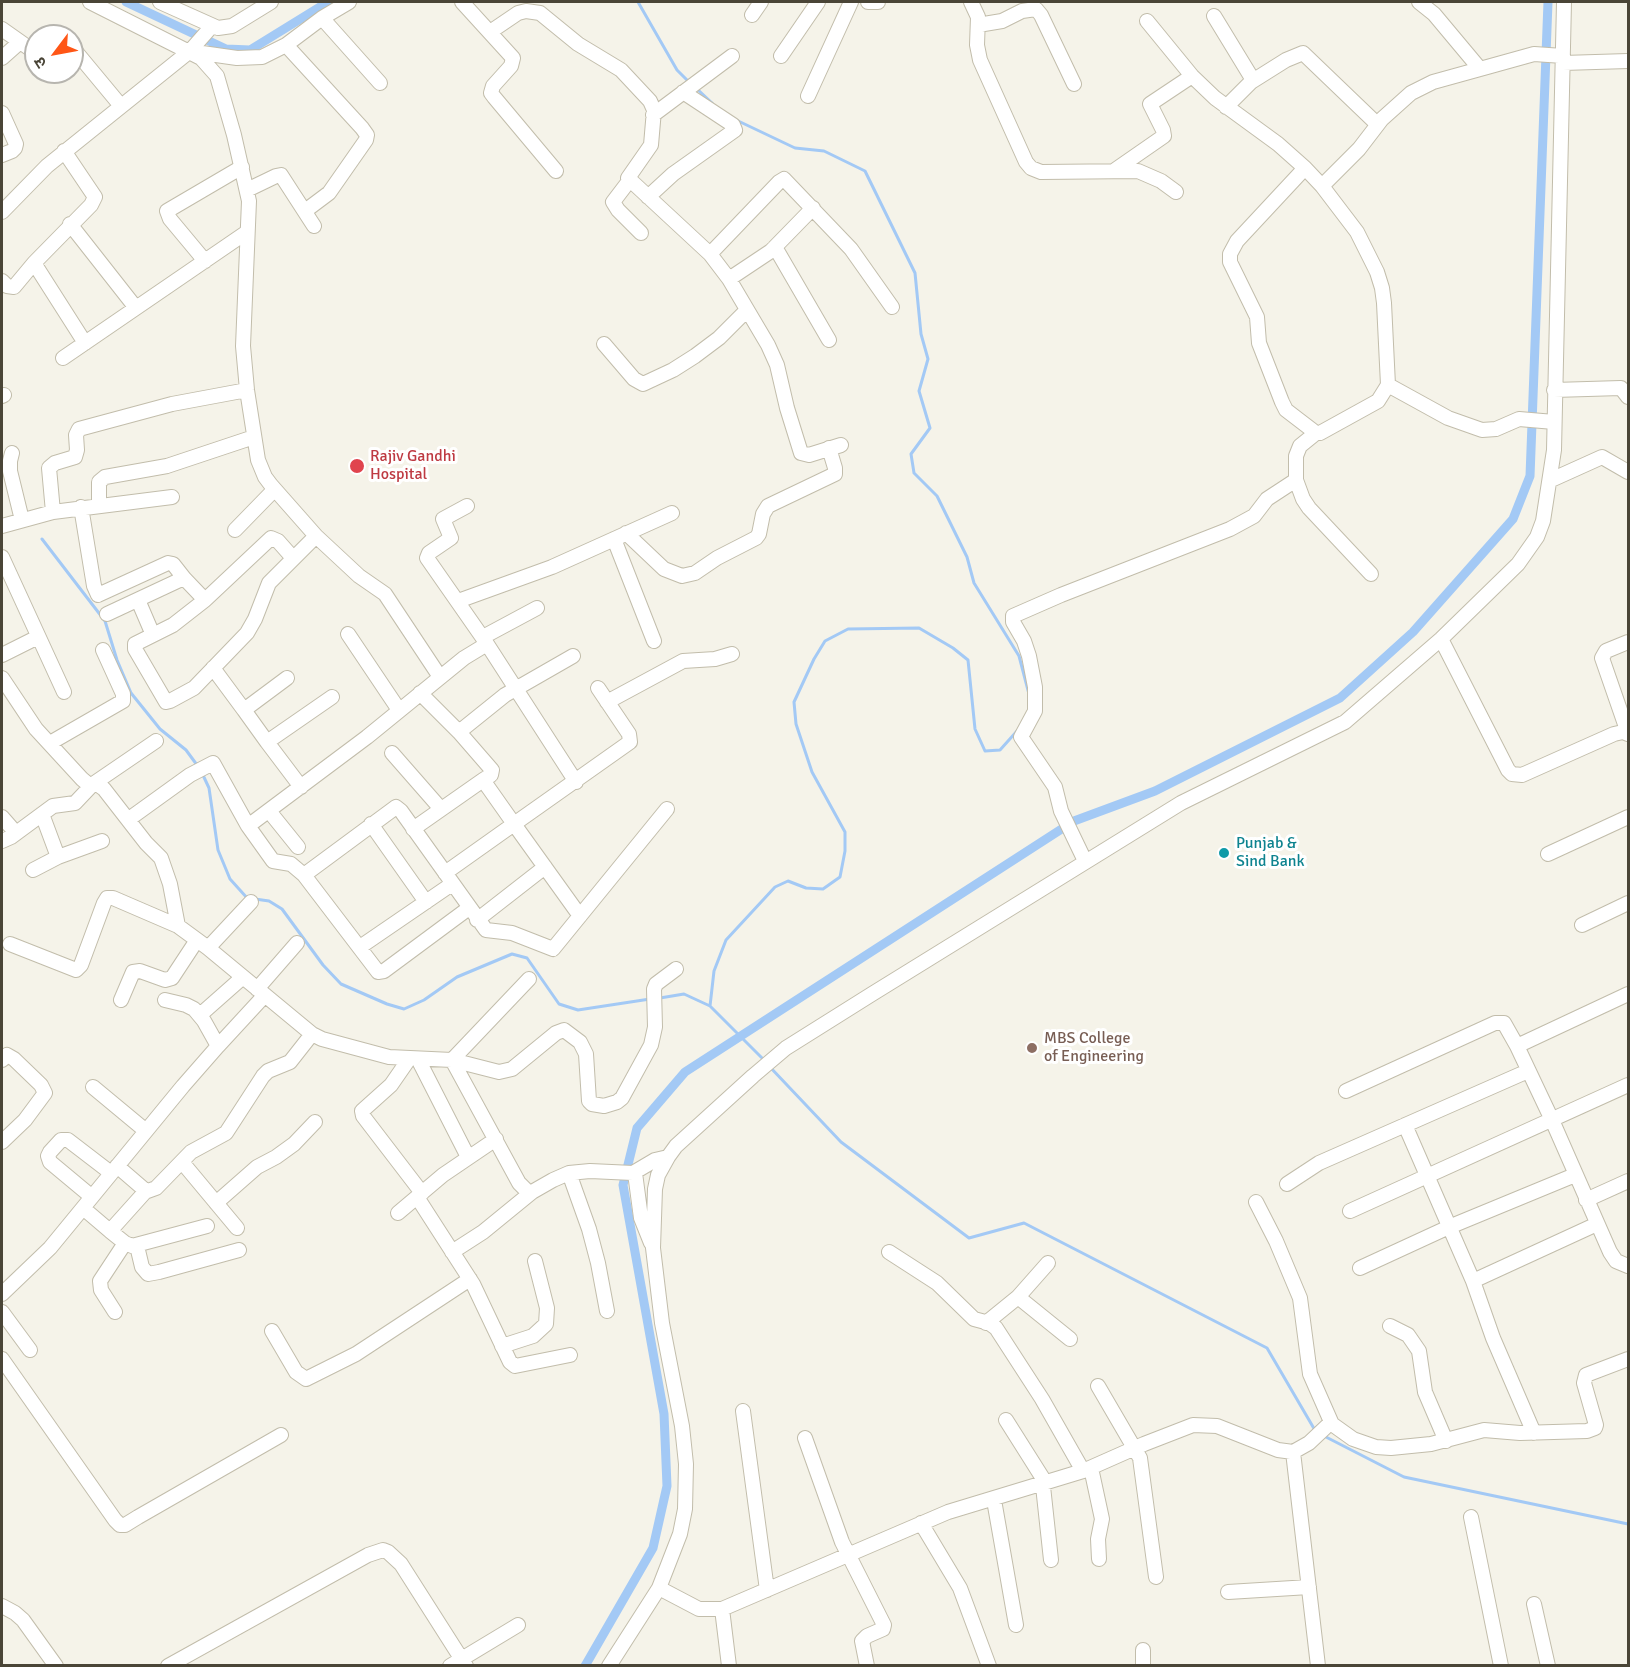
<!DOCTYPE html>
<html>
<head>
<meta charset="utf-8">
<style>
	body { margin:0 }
	#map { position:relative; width:1630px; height:1667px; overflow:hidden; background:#f5f3e9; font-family:Signika,"Noto Sans Devanagari",sans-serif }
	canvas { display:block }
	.frame { position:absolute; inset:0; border:3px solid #4a4537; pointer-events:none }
	.north { position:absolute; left:24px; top:24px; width:60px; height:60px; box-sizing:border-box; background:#fff; border:2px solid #b7b5af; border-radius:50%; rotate:238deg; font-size:16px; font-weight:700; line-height:24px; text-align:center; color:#4a4537 }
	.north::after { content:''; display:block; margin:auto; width:21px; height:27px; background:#ff5616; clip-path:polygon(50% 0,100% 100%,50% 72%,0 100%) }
</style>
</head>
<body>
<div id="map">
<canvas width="1630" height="1667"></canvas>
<div class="frame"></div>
<div class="north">उ</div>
</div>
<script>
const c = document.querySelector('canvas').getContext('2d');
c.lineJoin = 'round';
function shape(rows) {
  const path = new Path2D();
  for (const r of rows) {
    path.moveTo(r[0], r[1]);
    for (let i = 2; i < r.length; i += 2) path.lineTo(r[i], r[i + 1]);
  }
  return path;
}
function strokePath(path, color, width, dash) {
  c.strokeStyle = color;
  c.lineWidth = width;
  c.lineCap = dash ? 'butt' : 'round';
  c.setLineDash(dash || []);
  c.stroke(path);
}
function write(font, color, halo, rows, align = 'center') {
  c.font = font + ' Signika,sans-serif';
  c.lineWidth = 6;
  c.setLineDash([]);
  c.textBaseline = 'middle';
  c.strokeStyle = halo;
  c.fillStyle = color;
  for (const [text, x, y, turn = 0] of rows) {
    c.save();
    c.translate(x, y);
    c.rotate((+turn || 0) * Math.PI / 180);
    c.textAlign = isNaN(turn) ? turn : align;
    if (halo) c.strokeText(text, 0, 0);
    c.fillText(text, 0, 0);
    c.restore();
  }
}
const stream = shape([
	[638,2,677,70,690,83],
	[695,87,712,103],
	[734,119,795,148,824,151,865,171,915,273,921,334,928,359,919,391,930,428,911,454,914,473,937,496,967,557,974,583,1019,656,1029,694],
	[42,539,105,621,117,660,131,693,160,729,186,750,197,765],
	[202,773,209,788,218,850,230,879,248,899],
	[255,899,269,901,282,909,323,965,341,984,387,1004,404,1009,424,1000,457,977,512,954,527,958,559,1004,578,1010,650,999],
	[660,998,684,994,710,1006,765,1061],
	[710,1006,714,971,726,940,775,887,788,881,806,888,823,889,840,877,845,851,845,832,812,772,796,724,794,702,814,659,825,641,848,629,919,628,953,648,968,660,975,729,985,751,1000,750,1017,731],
	[769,1066,841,1142,969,1238,1024,1223,1267,1348,1316,1432],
	[1324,1436,1404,1477,1628,1524]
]);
const canal = shape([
	[126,2,226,49,250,50,328,2],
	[585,1666,653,1548,667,1486,664,1414,623,1185,637,1128,685,1072,1074,821,1155,791,1340,698,1413,632,1513,519,1530,476,1548,2]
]);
const minor = shape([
	[90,2,201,58,217,76,234,135,249,201,243,346,247,390,258,460,265,477,271,485,316,536,269,583,255,619,247,633,194,688,170,701,166,702,135,649,135,644,173,625,205,600,184,578,107,614],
	[160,2,218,28,232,26,271,2],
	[462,2,513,58,511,66,493,86,491,93,494,97,556,171],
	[868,2,878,2],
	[971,2,978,17,977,45,980,60,1026,162,1031,168,1041,172,1138,171,1161,181,1176,192],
	[1419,2,1434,14,1480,69,1534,54,1563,56],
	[752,15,761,2],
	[1214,16,1253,80],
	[322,18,380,83],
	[1147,21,1192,76,1215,98,1278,144,1305,168,1322,186,1357,232,1377,272,1382,288,1384,303,1388,385,1378,401,1320,433,1316,433,1286,410,1282,402,1259,343,1257,317,1230,262,1230,254,1237,241,1305,168],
	[978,25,1002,21,1022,11,1036,9,1041,15,1074,84],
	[2,29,36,53],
	[490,32,518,13,526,11,540,13,578,44,621,70,650,101,654,110,651,145,628,178,710,254,729,279,768,345,777,365,787,408,801,453,809,455,841,445],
	[286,45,362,128,367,135,366,140,329,193,305,211],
	[72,47,121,106],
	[195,52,237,58,262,57,286,45,322,18,349,2],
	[781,56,818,2],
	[2,58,20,42],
	[1563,63,1628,61],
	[808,96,851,2],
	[1226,107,1251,82,1286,60,1303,53,1377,124],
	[2,113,16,144,15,148,12,151,2,155],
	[653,115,732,56],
	[64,151,95,197,91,205,34,263,85,343],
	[1115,170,1164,136,1163,130,1150,104,1192,76],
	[629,181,613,202,618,210,641,233],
	[1322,186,1359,149,1382,119,1411,93,1433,82,1480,69],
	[247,190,276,176,281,175,314,226],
	[648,197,673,174,735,130,733,125,683,92],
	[2,212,47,166,190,51,212,26],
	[70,224,136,308],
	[775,247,829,340],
	[710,254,779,182,784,179,851,249,892,307],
	[205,261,170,219,167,211,242,167],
	[729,279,771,251,813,208],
	[2,281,7,286,14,287,34,263],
	[604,344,634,379,643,384,673,370,695,356,719,338,747,310],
	[63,358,247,232],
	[1388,385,1448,418,1482,430,1496,429,1519,419,1554,422],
	[1554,390,1621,388,1628,397],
	[2,396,4,395],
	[1316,433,1300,446,1296,456,1296,480,1303,499,1309,508,1371,574],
	[12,453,10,461,10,471,22,520],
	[1551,480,1602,457,1628,472],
	[99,505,99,482,105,477,167,466,254,437],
	[467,506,443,519,451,538,429,553,427,558,487,644,576,782],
	[81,507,94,586,98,595,168,563,173,564,184,578],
	[53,512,172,497],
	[2,526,53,512,49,468,55,463,75,457,77,450,76,435,79,429,172,404,247,390],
	[235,530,274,490],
	[626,533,664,569,682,576,695,573,717,558,756,538,759,534,763,514,768,506,835,474,835,468,829,448],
	[316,536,359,576,385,594,440,677],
	[614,539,654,641],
	[2,557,64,692],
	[138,600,153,635],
	[205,600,271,538,278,541,293,558],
	[458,601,552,567,672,513],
	[348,634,399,710],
	[483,637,537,608],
	[1441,639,1508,770,1512,774,1522,775,1614,734,1623,732,1628,734],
	[487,644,464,658,367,737,248,826,273,861,291,864,304,875,396,807,401,811,486,930,512,933,553,949,667,809],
	[2,655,38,637],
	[213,668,244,710],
	[2,678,36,729,82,779,88,784,97,784,104,789,146,843,161,858,170,884,178,926],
	[287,678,244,710,267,742,332,697],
	[420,693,459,732],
	[607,702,683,661,715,659,732,654],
	[1628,733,1602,658,1606,651,1628,642],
	[267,742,301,787],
	[50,743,123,701,123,694,103,650],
	[392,753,441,809],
	[269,811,298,847],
	[2,817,16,833],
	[129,819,190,775,213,763,248,826],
	[371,824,426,902],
	[413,829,483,780],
	[2,841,11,837,53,806,75,803,93,784,156,741],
	[1548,854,1628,817],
	[58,857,102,841],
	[1085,861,1061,811,1055,787,1021,737,1035,711,1035,687,1029,656,1024,641,1013,622,1013,616,1061,595,1230,529,1254,516,1267,499,1296,480],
	[33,870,58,857,42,814],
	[445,873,514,824,483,780,491,775,492,770,459,732,505,695,573,656],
	[304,875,378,972,384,971,469,908],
	[580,916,514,824,630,742,629,734,598,688],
	[477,920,545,867],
	[1582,925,1628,903],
	[10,944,76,970,81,965,104,903,107,898,113,898,178,926,208,948,312,1034,322,1039,389,1057,452,1060,499,1072,512,1069,556,1033,564,1030,580,1042,586,1054,589,1101,592,1104,604,1106,617,1102,622,1098,651,1045,655,1027,654,989,656,984,676,969],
	[360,947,452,884],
	[208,948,251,902],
	[529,979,452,1060,519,1183,527,1191,532,1192,553,1180,569,1173,590,1171,633,1173,655,1160,668,1157],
	[257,989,297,943],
	[121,1000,133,972,140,971,165,980,172,978,197,940],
	[165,1000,186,1005,194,1009,204,1021,218,1046,265,995],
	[200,1015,243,977],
	[1517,1046,1628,994],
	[409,1059,391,1085,362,1111,363,1116,422,1193],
	[418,1059,468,1157],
	[2,1060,7,1055,14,1059,41,1085,45,1093,25,1120,2,1142],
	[93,1087,146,1131],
	[1346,1091,1495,1023,1504,1023,1517,1046,1552,1120,1610,1252,1616,1261,1628,1266],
	[1405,1125,1473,1281,1493,1338,1534,1433],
	[182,1162,237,1228],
	[117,1166,146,1191],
	[569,1173,589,1229,598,1263,607,1311],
	[635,1173,641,1218,651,1243],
	[1287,1184,1319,1163,1528,1071],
	[92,1197,50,1162,48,1156,50,1152,61,1140,68,1140,111,1173],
	[417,1197,473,1284,510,1362,515,1366,570,1355],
	[1586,1200,1628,1181],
	[1256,1202,1276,1241,1300,1298,1310,1374,1332,1424],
	[216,1203,257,1167,276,1157,294,1144,315,1122],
	[83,1208,110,1231,145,1192,156,1188,191,1152,226,1133,263,1076,268,1071,290,1062,312,1034],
	[1350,1211,1628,1085],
	[398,1213,443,1175,496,1139],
	[110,1231,125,1243,132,1246,207,1226],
	[137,1246,142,1267,148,1274,159,1272,239,1250],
	[452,1252,483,1232,532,1192],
	[889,1252,937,1283,974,1319,989,1323,996,1328,1042,1399,1083,1471],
	[1360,1268,1449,1227,1575,1175],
	[1473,1281,1597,1224],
	[2,1294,50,1248,183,1086,218,1046],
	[1018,1297,1070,1339],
	[2,1312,30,1350],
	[115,1312,101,1290,100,1281,125,1243],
	[986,1323,1018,1297,1048,1263],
	[1390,1326,1408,1335,1419,1351,1425,1392,1446,1441],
	[272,1331,296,1372,306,1379,356,1354,470,1279],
	[502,1346,533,1336,546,1324,547,1308,535,1261],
	[2,1359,115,1520,120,1525,125,1525,138,1517,281,1435],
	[1098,1386,1140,1458,1156,1577],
	[743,1411,767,1590],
	[1006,1420,1042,1477,1051,1560],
	[805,1438,842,1542,884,1625,883,1629,867,1636,862,1641,867,1666],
	[1293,1452,1318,1666],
	[1091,1468,1102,1519,1098,1539,1099,1559],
	[994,1500,1016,1625],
	[1471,1517,1501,1666],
	[921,1523,960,1588,989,1666],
	[659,1588,699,1609,722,1609,948,1512,1083,1471,1144,1444,1193,1425,1217,1426,1278,1450,1293,1452,1309,1443,1327,1426,1332,1424,1353,1439,1376,1447,1391,1448,1431,1444,1484,1430,1520,1433,1587,1431,1595,1428,1596,1425,1584,1383,1586,1375,1628,1359],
	[1228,1592,1309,1587],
	[1534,1604,1548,1666],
	[2,1606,15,1613,23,1620,56,1666],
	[722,1609,729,1666],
	[168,1666,368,1555,383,1550,388,1552,401,1564,466,1666],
	[450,1666,518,1625],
	[609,1666,659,1588,680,1534,685,1509,686,1464,682,1426,662,1323,653,1248,655,1189,658,1175,668,1157,676,1146,753,1076,786,1048,872,994,1181,803,1345,722,1441,639,1518,564,1537,537,1543,521,1554,450,1564,2],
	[1143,1666,1143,1650]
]);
const markers = [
	[357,466,8,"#e0444e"],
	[1224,853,6,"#0f9aa8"],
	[1032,1048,6,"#8d6e63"]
];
const healthNames = [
	["Rajiv Gandhi",370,457],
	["Hospital",370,475]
];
const cultureNames = [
	["Punjab &",1236,844],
	["Sind Bank",1236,862]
];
const educationNames = [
	["MBS College",1044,1039],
	["of Engineering",1044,1057]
];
strokePath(stream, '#a3c9f5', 3);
strokePath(canal, '#a3c9f5', 9);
strokePath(minor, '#c2bdab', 16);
strokePath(minor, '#fff', 14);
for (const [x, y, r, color] of markers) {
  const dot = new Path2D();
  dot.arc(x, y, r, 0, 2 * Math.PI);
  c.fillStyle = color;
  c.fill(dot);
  strokePath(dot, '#fff', 2);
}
write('16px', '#be3a42', '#fff', healthNames, 'left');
write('16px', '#0d838f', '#fff', cultureNames, 'left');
write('16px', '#785e54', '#fff', educationNames, 'left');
</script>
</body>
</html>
